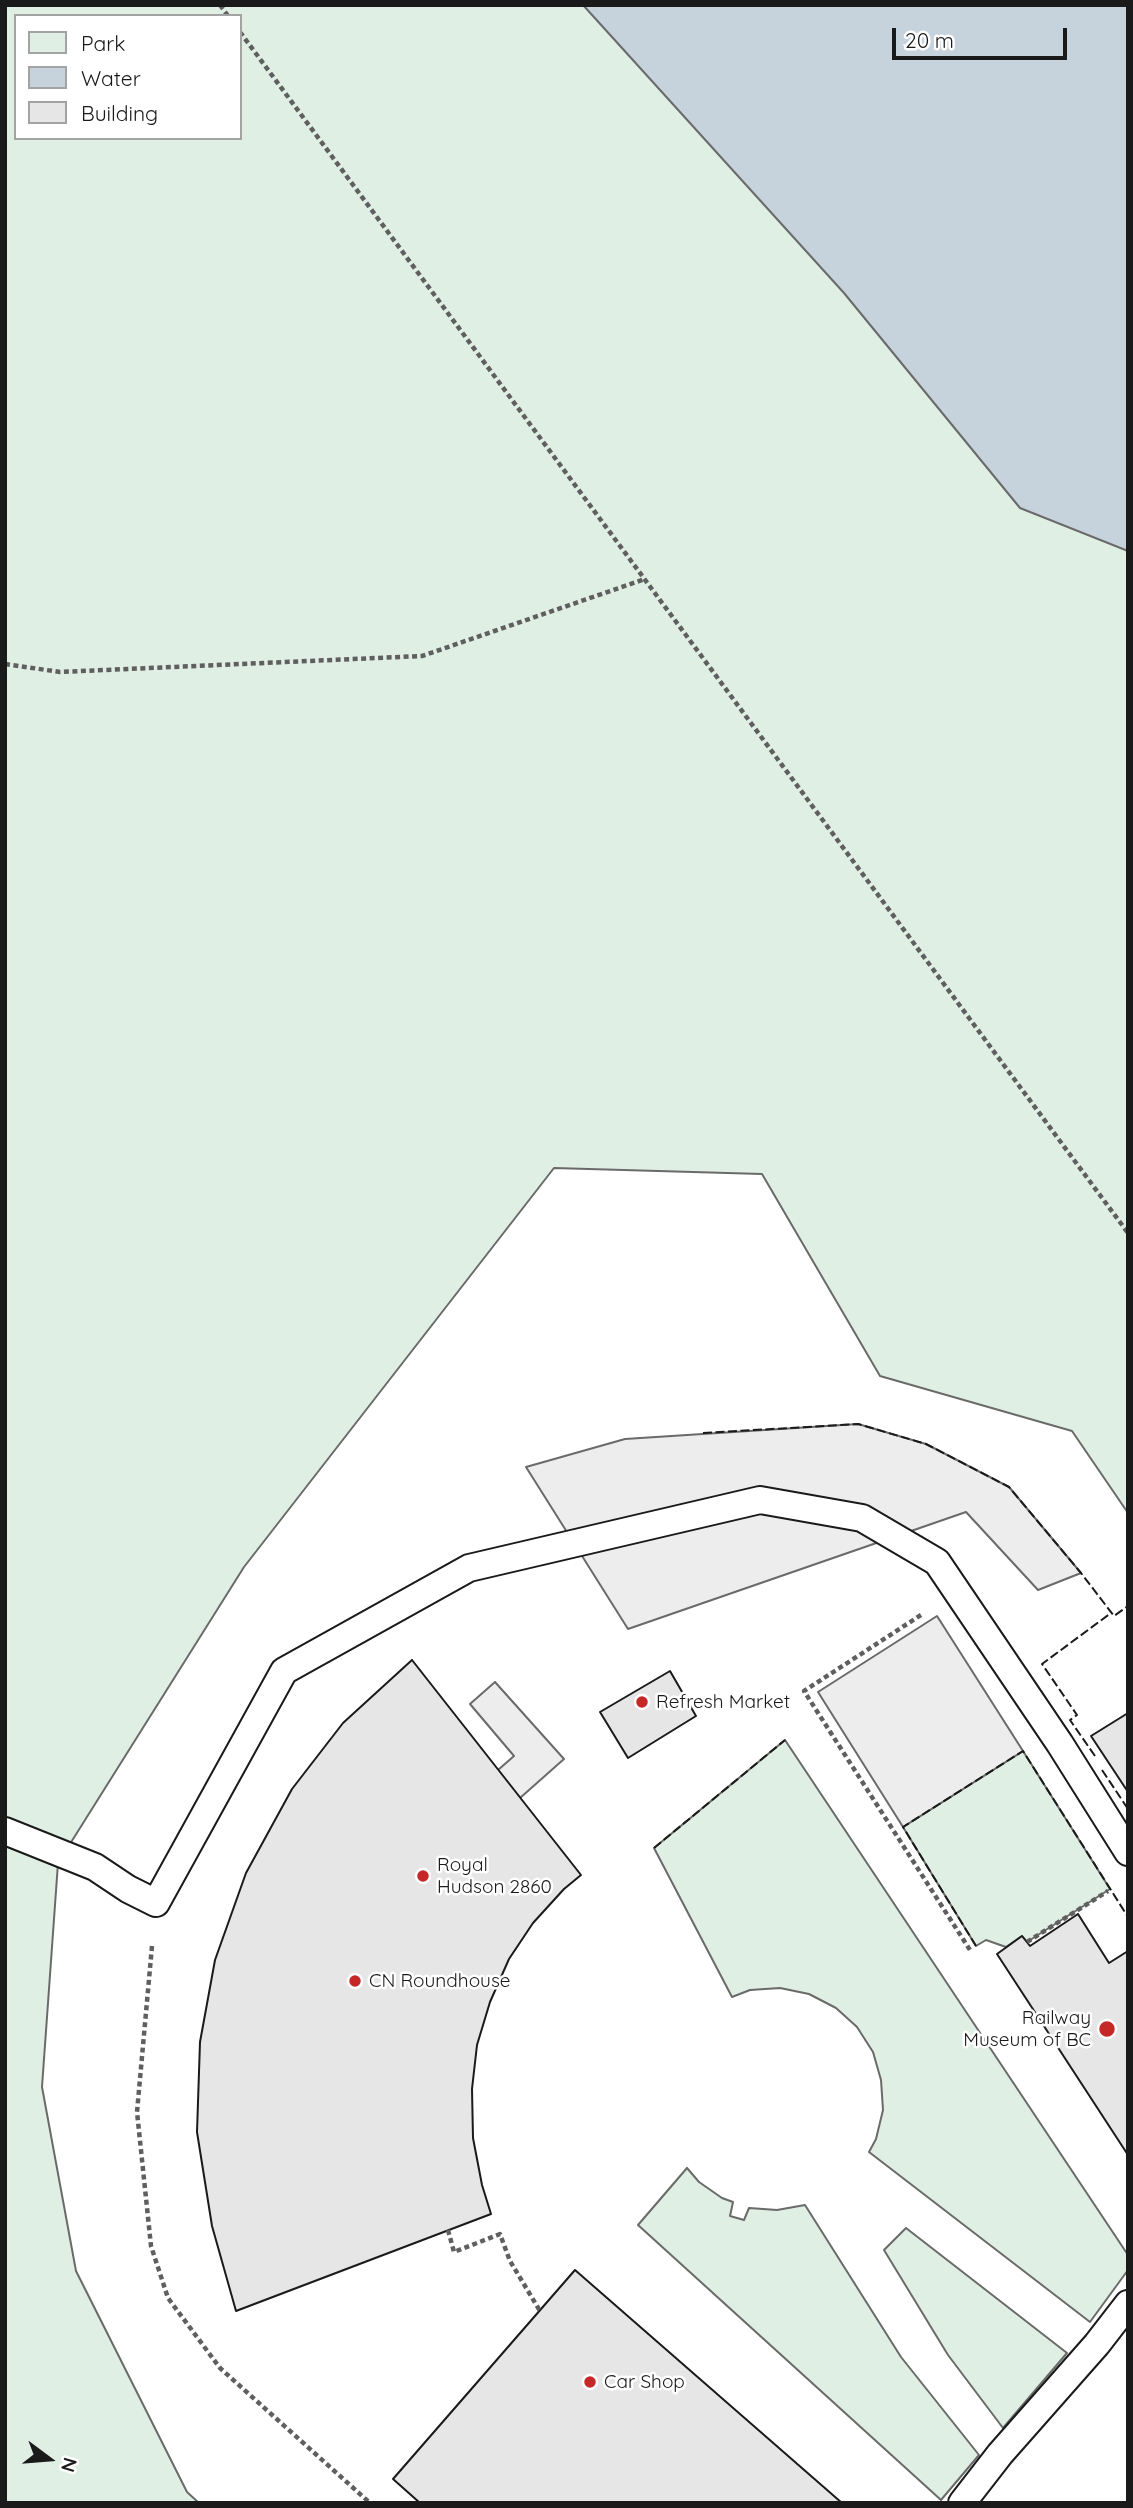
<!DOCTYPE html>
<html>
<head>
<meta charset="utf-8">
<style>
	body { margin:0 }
	#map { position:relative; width:1133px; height:2508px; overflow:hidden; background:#fff; font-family:Quicksand,sans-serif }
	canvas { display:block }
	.frame { position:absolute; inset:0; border:7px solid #1a1a1a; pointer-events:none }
	.legend { position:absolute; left:14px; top:14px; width:228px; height:126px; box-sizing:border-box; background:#fff; border:2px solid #a3a3a3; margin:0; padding:9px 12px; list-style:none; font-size:21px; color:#1a1a1a }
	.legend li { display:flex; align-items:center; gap:14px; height:35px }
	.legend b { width:35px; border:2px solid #a3a3a3 }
	.north { position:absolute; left:14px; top:2424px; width:70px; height:70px; -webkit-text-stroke:5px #fff; paint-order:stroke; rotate:106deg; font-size:19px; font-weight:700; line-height:28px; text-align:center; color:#1a1a1a }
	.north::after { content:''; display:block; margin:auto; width:24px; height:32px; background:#1a1a1a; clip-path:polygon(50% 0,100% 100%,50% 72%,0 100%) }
	.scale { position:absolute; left:892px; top:28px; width:175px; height:32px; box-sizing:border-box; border:4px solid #1a1a1a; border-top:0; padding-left:9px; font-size:21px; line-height:24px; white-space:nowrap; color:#1a1a1a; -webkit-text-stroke:5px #fff; paint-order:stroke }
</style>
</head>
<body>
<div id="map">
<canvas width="1133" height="2508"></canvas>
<div class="frame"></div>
<ul class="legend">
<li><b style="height:19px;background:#e0efe3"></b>Park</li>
<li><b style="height:19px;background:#c6d2dc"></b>Water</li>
<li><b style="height:19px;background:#e6e6e6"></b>Building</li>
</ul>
<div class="north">N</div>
<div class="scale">20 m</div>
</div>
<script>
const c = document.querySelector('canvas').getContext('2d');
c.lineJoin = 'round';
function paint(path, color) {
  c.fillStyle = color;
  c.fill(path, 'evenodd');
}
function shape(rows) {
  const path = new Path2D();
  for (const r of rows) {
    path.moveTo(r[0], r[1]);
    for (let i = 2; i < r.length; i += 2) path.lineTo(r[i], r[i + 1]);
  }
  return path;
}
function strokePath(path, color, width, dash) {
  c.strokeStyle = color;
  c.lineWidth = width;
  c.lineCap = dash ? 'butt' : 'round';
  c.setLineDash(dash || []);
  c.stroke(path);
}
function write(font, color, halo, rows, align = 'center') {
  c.font = font + ' Quicksand,sans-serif';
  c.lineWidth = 5;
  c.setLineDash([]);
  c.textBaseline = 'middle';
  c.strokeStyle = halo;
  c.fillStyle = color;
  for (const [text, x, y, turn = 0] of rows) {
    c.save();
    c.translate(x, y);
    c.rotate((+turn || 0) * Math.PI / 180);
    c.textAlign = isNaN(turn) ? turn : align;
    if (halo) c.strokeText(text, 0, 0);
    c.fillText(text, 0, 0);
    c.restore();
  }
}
const green = shape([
	[5,5,1128,5,1128,1513,1072,1431,880,1376,762,1174,554,1168,244,1567,58,1863,42,2087,76,2271,187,2492,199,2503,5,2503,5,5],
	[16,16,240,16,240,138,16,138,16,16],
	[785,1740,1128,2255,1128,2270,1090,2322,869,2152,876,2139,883,2110,881,2080,873,2052,857,2027,836,2008,809,1994,780,1988,750,1990,732,1997,654,1848,785,1740],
	[1023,1751,1110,1889,1027,1942,1022,1936,1006,1947,986,1940,976,1946,903,1827,1023,1751],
	[687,2168,699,2182,722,2198,733,2202,730,2216,744,2220,749,2208,777,2210,805,2205,901,2357,979,2455,941,2500,638,2225,687,2168],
	[906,2228,1067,2353,1003,2428,948,2355,884,2250,906,2228]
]);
const parking = shape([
	[858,1424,926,1444,1009,1487,1081,1573,1038,1590,966,1512,628,1629,526,1467,625,1439,858,1424],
	[937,1616,1023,1751,903,1827,818,1692,937,1616],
	[495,1682,564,1759,520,1798,498,1770,514,1756,470,1704,495,1682]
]);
const water = shape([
	[583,5,1128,5,1128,551,1020,508,844,293,583,5]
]);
const building = shape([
	[412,1660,581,1875,564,1889,533,1923,509,1959,490,2002,477,2045,472,2089,473,2138,482,2185,491,2214,236,2311,212,2226,197,2132,200,2042,215,1960,246,1873,292,1789,343,1723,412,1660],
	[670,1671,696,1716,628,1758,600,1712,670,1671],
	[1128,1713,1128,1792,1091,1736,1128,1713],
	[1078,1914,1109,1963,1128,1951,1128,2155,997,1954,1022,1936,1030,1946,1078,1914],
	[575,2270,842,2503,420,2503,393,2479,575,2270]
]);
const path = shape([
	[220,5,228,16],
	[240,32,1128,1233],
	[5,664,60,672,422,656,645,579],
	[921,1615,804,1691,970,1950],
	[1027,1942,1108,1891],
	[152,1946,137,2112,151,2246,168,2298,220,2368,370,2503],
	[448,2230,454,2252,500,2234,510,2261,540,2311]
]);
const service = shape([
	[5,1831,95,1867,128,1889,156,1903,284,1671,469,1568,760,1500,862,1518,937,1562,1060,1744,1128,1852],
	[962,2503,1000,2454,1097,2344,1128,2304]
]);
const fence = shape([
	[703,1433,858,1424,926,1444,1009,1487,1081,1573,1114,1616,1128,1606],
	[1095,1756,1070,1720,1077,1715,1042,1664,1111,1613],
	[1102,1770,1128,1809],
	[654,1848,785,1740],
	[976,1946,903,1827,1023,1751,1128,1917]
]);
const markers = [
	[642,1702,7,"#c62828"],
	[423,1876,7,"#c62828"],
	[355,1981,7,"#c62828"],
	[1107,2029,9,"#c62828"],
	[590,2382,7,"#c62828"]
];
const poiNames = [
	["Refresh Market",656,1702],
	["Royal",437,1865],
	["Hudson 2860",437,1887],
	["CN Roundhouse",369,1981],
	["Railway",1091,2018,"right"],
	["Museum of BC",1091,2040,"right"],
	["Car Shop",604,2382]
];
paint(green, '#e0efe3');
strokePath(green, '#6a6a6a', 2);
paint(parking, '#ededed');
strokePath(parking, '#6a6a6a', 2);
paint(water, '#c6d2dc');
strokePath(water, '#6a6a6a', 2);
paint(building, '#e6e6e6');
strokePath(building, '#1a1a1a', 2);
strokePath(service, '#1a1a1a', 30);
strokePath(path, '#5f5f5f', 4.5, [5, 3.5]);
strokePath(service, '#fff', 26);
strokePath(fence, '#1a1a1a', 2, [9, 3.5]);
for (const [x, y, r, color] of markers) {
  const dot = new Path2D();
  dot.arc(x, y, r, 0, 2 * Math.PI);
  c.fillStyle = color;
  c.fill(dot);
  strokePath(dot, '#fff', 2.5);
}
write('19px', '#1a1a1a', '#fff', poiNames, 'left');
</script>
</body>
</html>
